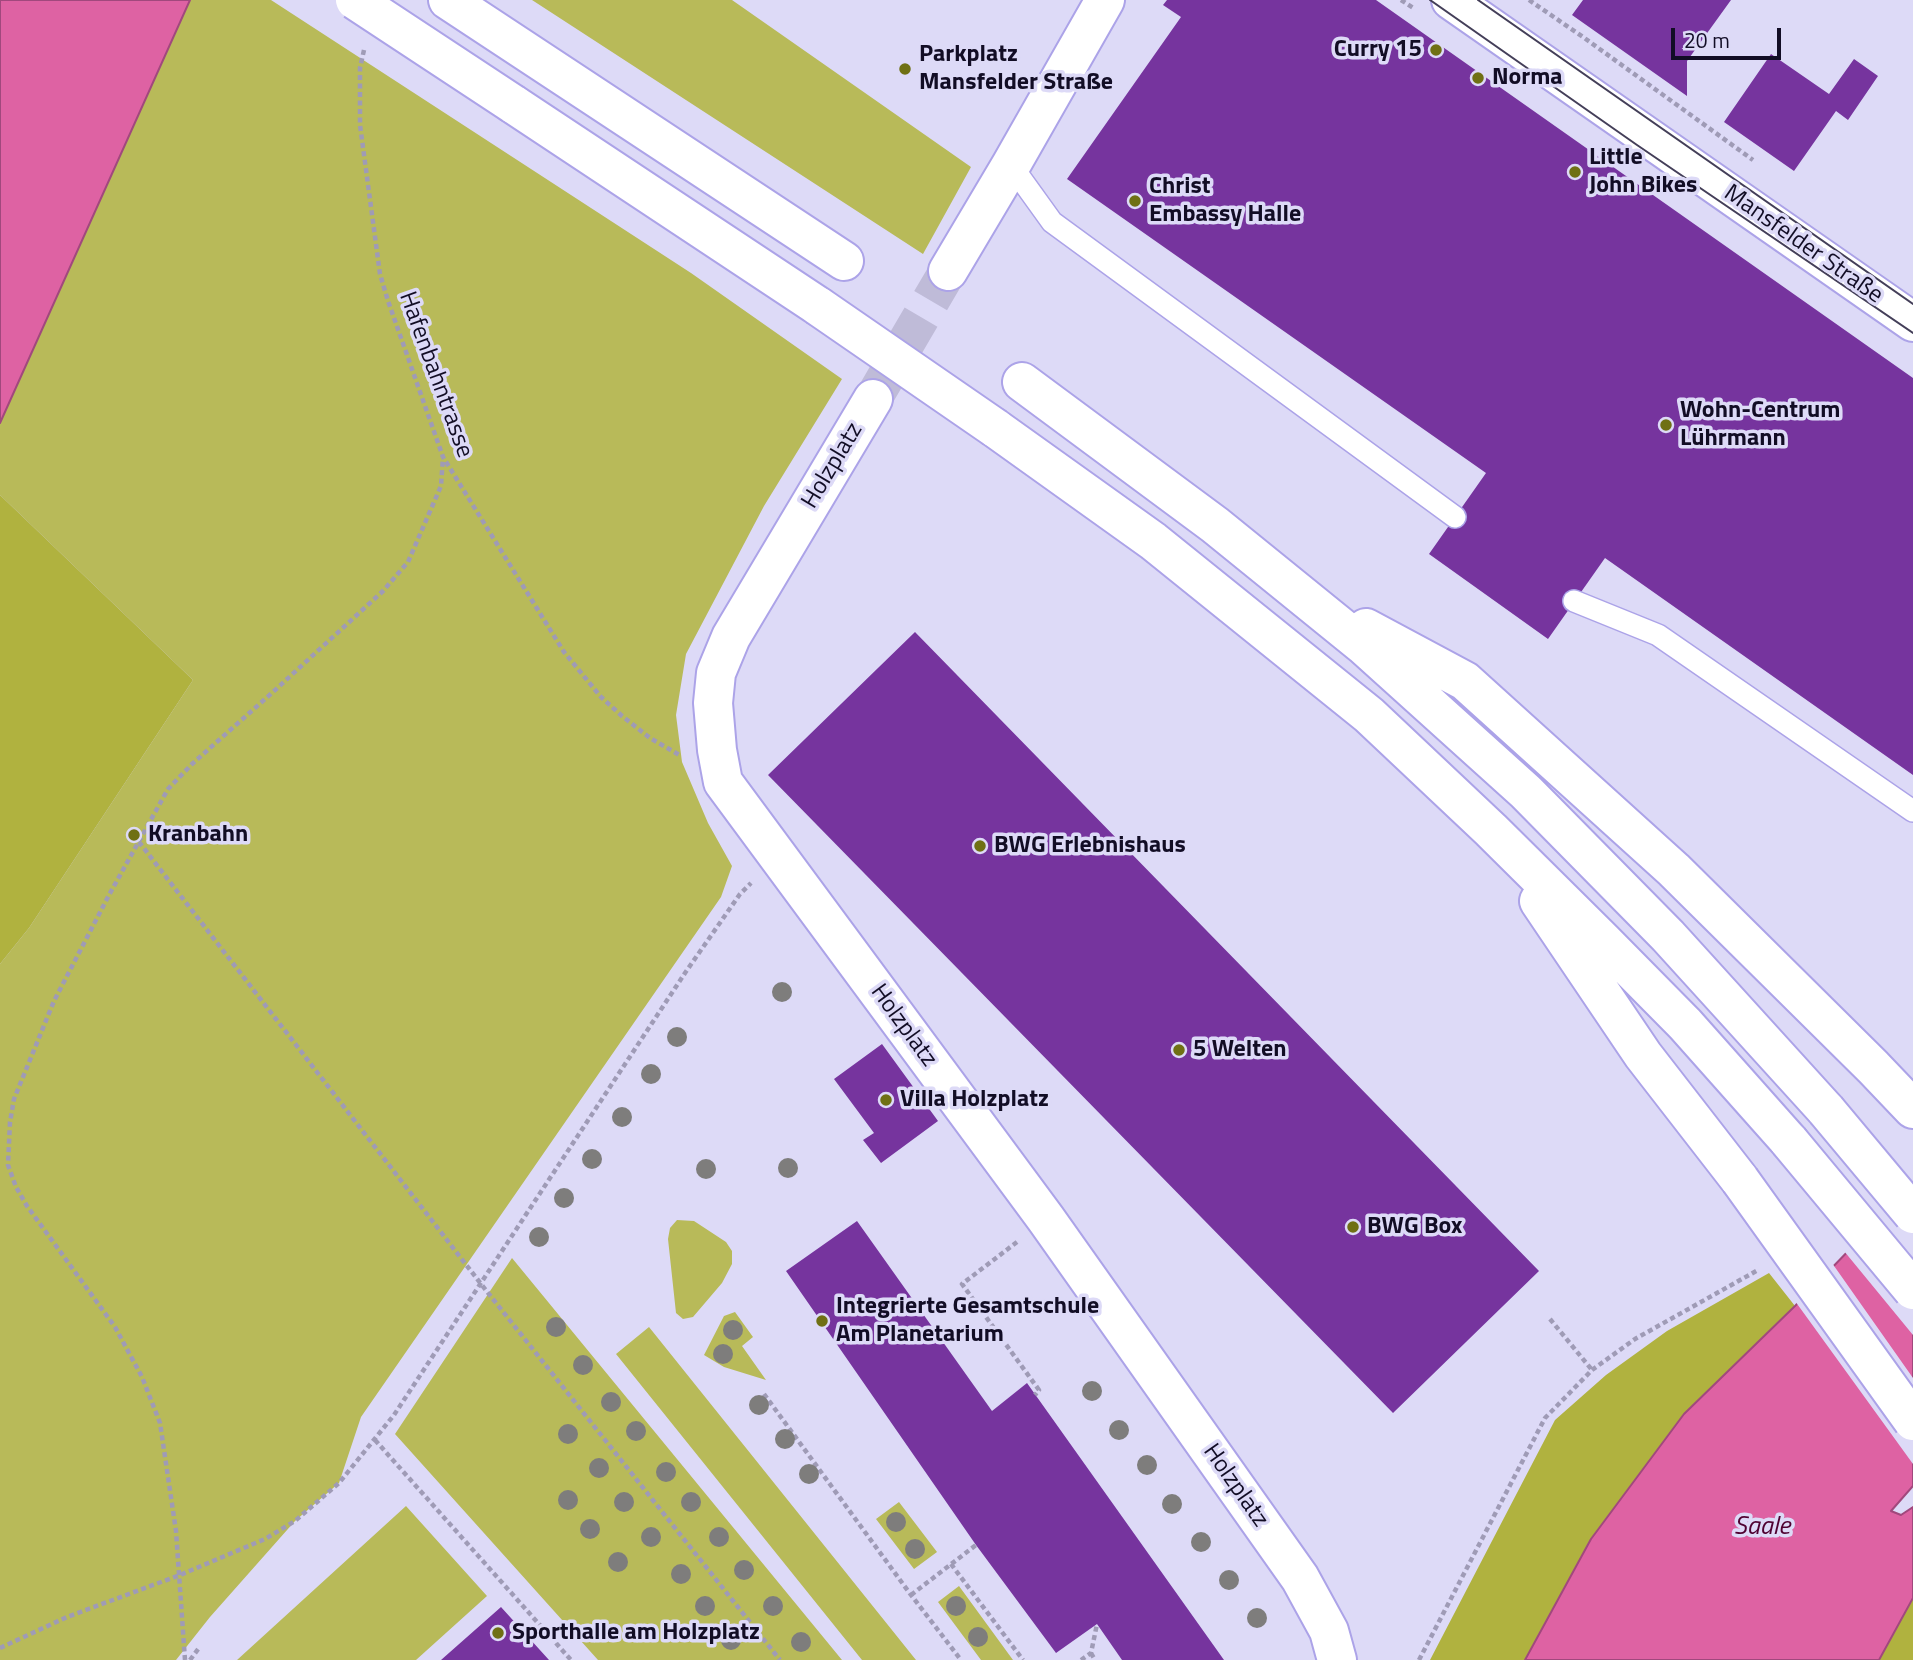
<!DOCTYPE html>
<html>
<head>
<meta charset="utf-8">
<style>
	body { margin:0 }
	#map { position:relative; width:1913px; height:1660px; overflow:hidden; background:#dddaf7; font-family:"Titillium Web",sans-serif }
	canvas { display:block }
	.scale { position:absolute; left:1671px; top:28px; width:110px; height:32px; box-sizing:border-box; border:4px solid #120d25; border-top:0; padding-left:9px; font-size:21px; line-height:24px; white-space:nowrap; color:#120d25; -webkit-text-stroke:5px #dddaf7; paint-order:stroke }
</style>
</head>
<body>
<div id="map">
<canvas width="1913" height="1660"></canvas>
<div class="scale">20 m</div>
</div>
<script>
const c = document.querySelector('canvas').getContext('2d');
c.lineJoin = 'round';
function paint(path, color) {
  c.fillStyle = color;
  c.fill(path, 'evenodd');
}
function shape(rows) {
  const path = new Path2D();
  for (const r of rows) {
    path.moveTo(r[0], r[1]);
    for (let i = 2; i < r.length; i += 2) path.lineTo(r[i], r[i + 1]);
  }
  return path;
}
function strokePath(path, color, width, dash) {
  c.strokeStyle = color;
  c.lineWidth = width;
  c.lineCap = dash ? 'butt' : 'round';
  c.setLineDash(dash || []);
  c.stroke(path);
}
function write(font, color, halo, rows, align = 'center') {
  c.font = font + ' "Titillium Web",sans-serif';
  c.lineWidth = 7;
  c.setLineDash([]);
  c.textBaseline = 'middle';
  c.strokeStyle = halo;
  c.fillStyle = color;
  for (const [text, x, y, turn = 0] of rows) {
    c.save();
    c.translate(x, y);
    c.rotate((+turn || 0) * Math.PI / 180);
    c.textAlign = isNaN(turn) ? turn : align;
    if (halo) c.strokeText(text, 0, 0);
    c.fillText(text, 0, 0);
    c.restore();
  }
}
const green = shape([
	[190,0,271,0,691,273,842,379,764,506,686,654,676,715,682,762,708,823,732,866,721,897,361,1417,339,1483,295,1521,210,1617,176,1660,0,1660,0,964,29,928,193,680,0,495,0,423],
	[532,0,732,0,971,167,923,254],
	[677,1220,694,1221,726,1242,732,1251,732,1264,722,1283,693,1317,683,1319,676,1313,668,1239,670,1228],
	[512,1258,842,1660,598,1660,395,1434],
	[735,1312,753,1337,742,1346,766,1380,724,1367,704,1355,724,1316],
	[649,1327,916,1660,862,1660,616,1354],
	[899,1502,937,1552,914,1569,876,1519],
	[406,1506,487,1596,416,1660,237,1660],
	[959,1586,1013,1660,981,1660,938,1602]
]);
const forest = shape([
	[0,495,193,680,29,928,0,964],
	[1769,1273,1795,1306,1684,1414,1591,1539,1525,1660,1430,1660,1555,1420,1606,1375,1667,1331],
	[1913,1598,1913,1660,1879,1660]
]);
const water = shape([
	[0,0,190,0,0,423,0,0],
	[1913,1184,1913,1486,1891,1511,1901,1515,1913,1507,1913,1598,1879,1660,1525,1660,1591,1539,1684,1414,1795,1306,1913,1184]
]);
const pier = shape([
	[1913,1181,1913,1335,1844,1251],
	[1832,1263,1913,1378,1913,1464,1795,1301]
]);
const building = shape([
	[1167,0,1376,0,1913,378,1913,775,1605,558,1548,639,1429,554,1486,473,1067,179,1181,17,1163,5],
	[1583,0,1731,0,1687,61,1687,96,1572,15],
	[1771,54,1829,94,1854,59,1878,76,1848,120,1836,111,1794,171,1724,122],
	[915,632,1539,1271,1393,1413,768,775],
	[882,1044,938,1121,881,1163,863,1140,874,1133,834,1079],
	[857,1221,992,1411,1027,1383,1224,1660,1122,1660,1097,1624,1056,1653,976,1545,786,1271],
	[501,1607,549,1660,441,1660]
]);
const secondaryTunnel = shape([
	[873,399,948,271]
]);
const path = shape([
	[1401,0,1415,9],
	[1529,0,1583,37,1753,160],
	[364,50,360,68,360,125,380,274,388,301,443,457,564,652,601,697,622,716,650,738,681,756],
	[139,842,481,1284,780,1660],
	[1017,1242,962,1284,1039,1390,1035,1395],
	[1550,1319,1592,1370],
	[764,1394,911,1595,961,1660],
	[375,1440,571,1660],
	[951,1564,1023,1660],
	[911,1595,976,1545],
	[0,1648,67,1617,180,1575,265,1539,295,1521,339,1483,394,1415,685,973,740,894,751,883],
	[1091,1653,1095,1660],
	[185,1660,176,1531,160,1423,142,1377,115,1327,27,1206,16,1187,8,1165,10,1122,14,1099,54,1001,109,895,168,789,192,764,273,692,383,591,408,562,441,486,443,457],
	[190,1660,199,1648],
	[1081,1660,1091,1653,1097,1624],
	[1419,1660,1545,1418,1592,1370,1635,1339,1758,1270]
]);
const lane = shape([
	[1011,165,1052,222,1455,517],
	[1574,601,1658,635,1913,811]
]);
const street = shape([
	[1451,0,1913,322]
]);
const secondary = shape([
	[948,271,1011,165,1105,0],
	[873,399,731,637,716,673,713,703,717,750,723,782,1046,1219,1300,1578,1329,1631,1337,1660]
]);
const primary = shape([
	[448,0,844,261],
	[513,104,818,306],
	[1022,382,1215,525,1363,645,1526,792,1668,936,1826,1110],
	[995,428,1153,541,1369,715,1491,830,1603,941,1685,1024,1789,1141],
	[1366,628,1465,681,1674,870,1873,1067,1913,1109],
	[1539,901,1643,1055,1740,1180]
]);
const tram = shape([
	[1430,0,1637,145,1913,333],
	[1478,0,1913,304]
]);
const primaryBridge = shape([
	[355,0,513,104],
	[818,306,995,428],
	[1826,1110,1913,1214],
	[1789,1141,1913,1290],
	[1740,1180,1913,1421]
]);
const trees = [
	[782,992],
	[677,1037],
	[651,1074],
	[622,1117],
	[592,1159],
	[788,1168],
	[706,1169],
	[564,1198],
	[539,1237],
	[556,1327],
	[733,1330],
	[723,1354],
	[583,1365],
	[1092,1391],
	[611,1402],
	[759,1405],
	[1119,1430],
	[636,1431],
	[568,1434],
	[785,1439],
	[1147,1465],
	[599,1468],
	[666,1472],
	[809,1474],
	[568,1500],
	[624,1502],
	[691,1502],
	[1172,1504],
	[896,1522],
	[590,1529],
	[651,1537],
	[719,1537],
	[1201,1542],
	[915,1549],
	[618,1562],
	[744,1570],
	[681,1574],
	[1229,1580],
	[705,1606],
	[773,1606],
	[956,1606],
	[1257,1618],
	[978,1637],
	[731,1640],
	[801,1642]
];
const markers = [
	[1436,50,7,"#6f7014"],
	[905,69,7,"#6f7014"],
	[1478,78,7,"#6f7014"],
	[1575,172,7,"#6f7014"],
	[1135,201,7,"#6f7014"],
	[1666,425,7,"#6f7014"],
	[134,835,7,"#6f7014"],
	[980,846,7,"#6f7014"],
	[1179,1050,7,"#6f7014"],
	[886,1100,7,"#6f7014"],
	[1353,1227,7,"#6f7014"],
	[822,1321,7,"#6f7014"],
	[498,1633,7,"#6f7014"]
];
const poiNames = [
	["Curry 15",1422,50,"right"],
	["Parkplatz",919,55],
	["Mansfelder Straße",919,83],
	["Norma",1492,78],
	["Little",1589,158],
	["John Bikes",1589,186],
	["Christ",1149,187],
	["Embassy Halle",1149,215],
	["Wohn-Centrum",1680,411],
	["Lührmann",1680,439],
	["Kranbahn",148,835],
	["BWG Erlebnishaus",994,846],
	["5 Welten",1193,1050],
	["Villa Holzplatz",900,1100],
	["BWG Box",1367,1227],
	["Integrierte Gesamtschule",836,1307],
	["Am Planetarium",836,1335],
	["Sporthalle am Holzplatz",512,1633]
];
const streetNames = [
	["Mansfelder Straße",1803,245,35],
	["Hafenbahntrasse",435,375,70],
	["Holzplatz",833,466,-59],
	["Holzplatz",903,1026,54],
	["Holzplatz",1235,1486,55]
];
const waterNames = [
	["Saale",1762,1528]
];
paint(green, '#b8ba59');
paint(forest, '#b0b23f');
paint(water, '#de62a3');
strokePath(water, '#a1487d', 2);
paint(pier, '#dddaf7');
paint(building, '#76349e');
strokePath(secondaryTunnel, '#bfbbd8', 38, [38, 19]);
strokePath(lane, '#aca3e8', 24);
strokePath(street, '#aca3e8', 42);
strokePath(secondary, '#aca3e8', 42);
strokePath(primary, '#aca3e8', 42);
strokePath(path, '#9f9bb6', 4.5, [5, 3.5]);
strokePath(lane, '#fff', 21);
strokePath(street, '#fff', 38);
strokePath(secondary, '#fff', 38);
strokePath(primary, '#fff', 38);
strokePath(tram, '#443f59', 2);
strokePath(primaryBridge, '#aca3e8', 42, []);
strokePath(primaryBridge, '#fff', 38);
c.fillStyle = '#7e7d7c';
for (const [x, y] of trees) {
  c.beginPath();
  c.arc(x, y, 10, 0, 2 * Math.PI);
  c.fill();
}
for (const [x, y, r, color] of markers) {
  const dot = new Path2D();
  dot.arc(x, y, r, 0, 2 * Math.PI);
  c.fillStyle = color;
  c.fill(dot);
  strokePath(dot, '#dddaf7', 2.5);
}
write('bold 24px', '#120d25', '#dddaf7', poiNames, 'left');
write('24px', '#120d25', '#dddaf7', streetNames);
write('italic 26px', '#4f0031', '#dddaf7', waterNames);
</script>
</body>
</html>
